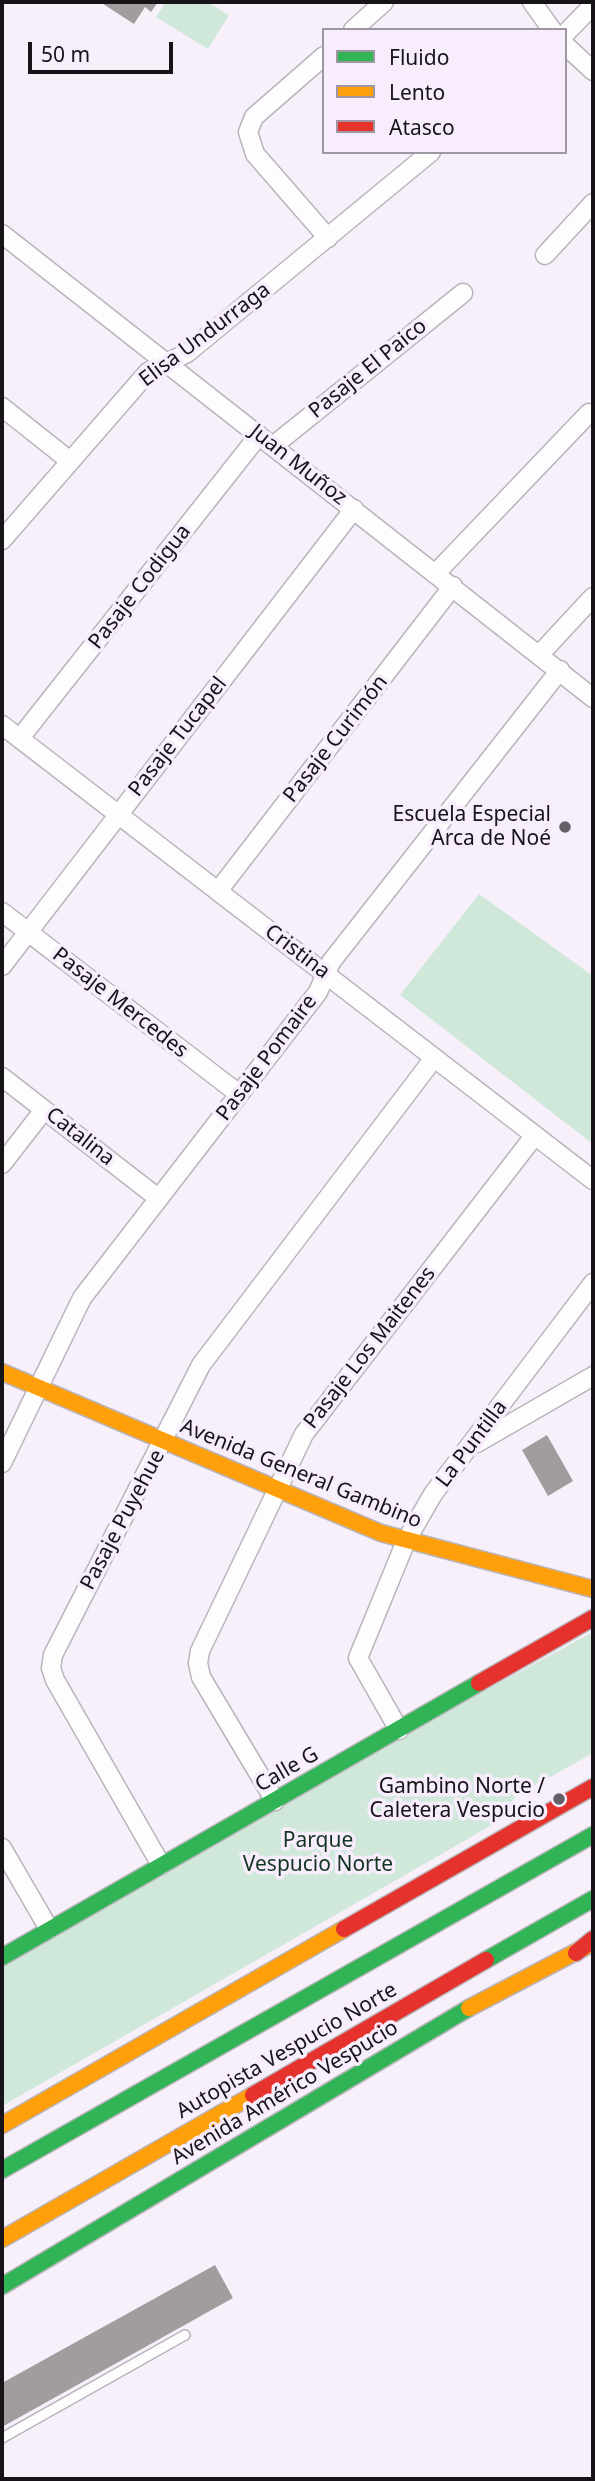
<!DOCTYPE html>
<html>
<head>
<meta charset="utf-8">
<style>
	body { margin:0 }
	#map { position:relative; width:595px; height:2481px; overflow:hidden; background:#f7f0fa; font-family:"Noto Sans",sans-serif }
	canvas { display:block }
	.frame { position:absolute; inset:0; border:4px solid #171318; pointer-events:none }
	.legend { position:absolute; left:322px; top:28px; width:245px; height:126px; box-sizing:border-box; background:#f8edfd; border:2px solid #9e96a1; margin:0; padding:9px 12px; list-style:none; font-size:21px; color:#171318 }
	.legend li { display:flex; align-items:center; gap:14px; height:35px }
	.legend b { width:35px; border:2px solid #9e96a1 }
	.scale { position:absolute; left:28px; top:42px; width:145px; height:32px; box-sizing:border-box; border:4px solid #171318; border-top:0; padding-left:9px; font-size:21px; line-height:24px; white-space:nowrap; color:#171318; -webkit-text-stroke:5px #f8edfd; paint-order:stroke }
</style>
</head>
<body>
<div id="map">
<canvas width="595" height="2481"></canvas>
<div class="frame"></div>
<ul class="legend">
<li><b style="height:9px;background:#30b455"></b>Fluido</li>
<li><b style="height:9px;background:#ff9f0a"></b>Lento</li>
<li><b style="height:9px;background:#e5322d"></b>Atasco</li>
</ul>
<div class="scale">50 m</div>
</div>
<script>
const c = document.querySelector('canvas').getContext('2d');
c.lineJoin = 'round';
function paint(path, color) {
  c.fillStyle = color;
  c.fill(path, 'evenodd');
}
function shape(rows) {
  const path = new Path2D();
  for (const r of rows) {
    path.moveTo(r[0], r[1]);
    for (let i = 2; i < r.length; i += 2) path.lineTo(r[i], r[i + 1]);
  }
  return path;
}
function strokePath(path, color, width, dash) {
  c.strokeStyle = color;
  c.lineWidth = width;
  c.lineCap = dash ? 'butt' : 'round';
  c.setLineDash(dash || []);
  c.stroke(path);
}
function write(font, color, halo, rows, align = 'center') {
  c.font = font + ' "Noto Sans",sans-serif';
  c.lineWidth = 7;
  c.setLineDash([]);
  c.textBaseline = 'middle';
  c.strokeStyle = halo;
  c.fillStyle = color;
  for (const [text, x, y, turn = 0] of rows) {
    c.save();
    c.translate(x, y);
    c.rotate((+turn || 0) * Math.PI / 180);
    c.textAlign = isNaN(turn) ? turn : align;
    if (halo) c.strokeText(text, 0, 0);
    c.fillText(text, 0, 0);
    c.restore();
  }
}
const green = shape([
	[166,2,207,2,229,15,208,49,156,17],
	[479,894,593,976,593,1144,400,995],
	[593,1632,593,1753,515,1797,499,1821,2,2106,2,1964,316,1782]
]);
const building = shape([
	[100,2,158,2,151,12,145,7,134,24],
	[547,1435,573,1481,548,1496,522,1450],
	[215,2265,233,2298,2,2427,2,2383]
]);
const lane = shape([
	[2,2438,185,2335]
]);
const street = shape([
	[532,2,552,30],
	[353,30,384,2],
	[565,34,593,5],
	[565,45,593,71],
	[324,56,254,117,248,132,255,154,328,238],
	[2,234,593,698],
	[545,255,593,203],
	[2,407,70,461],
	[273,446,463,293],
	[2,540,148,372,187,353,431,152],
	[436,573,589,413],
	[540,654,593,597],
	[2,725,593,1180],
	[20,738,259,435],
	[218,891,453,586],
	[2,912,239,1094],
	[2,966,354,509],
	[2,1077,158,1198],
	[2,1164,44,1110],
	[477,1443,593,1376],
	[2,1463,82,1298,318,992,331,962,560,670],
	[399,1730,358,1658,406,1541,433,1494,593,1283],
	[275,1801,201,1677,198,1663,200,1651,304,1434,535,1135],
	[2,1848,49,1929],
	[161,1865,55,1680,51,1668,53,1655,201,1365,434,1058]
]);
const fast = shape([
	[2,1957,479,1683],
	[486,1960,593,1899],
	[2,2170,593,1835],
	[2,2286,469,2008]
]);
const slow = shape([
	[2,1372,381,1533,593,1589],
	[469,2008,591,1944],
	[2,2125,344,1929],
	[2,2239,253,2095]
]);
const jam = shape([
	[479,1683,593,1618],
	[344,1929,593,1787],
	[576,1953,593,1939],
	[253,2095,486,1960]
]);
const markers = [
	[565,827,7,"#656067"],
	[559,1799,7,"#656067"]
];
const streetNames = [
	["Elisa Undurraga",205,335,-37],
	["Pasaje El Paico",368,369,-39],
	["Juan Muñoz",298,465,38],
	["Pasaje Codigua",140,587,-52],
	["Pasaje Tucapel",178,737,-52],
	["Pasaje Curimón",336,739,-52],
	["Cristina",297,952,37],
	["Pasaje Mercedes",120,1003,38],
	["Pasaje Pomaire",267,1058,-53],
	["Catalina",80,1137,38],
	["Pasaje Los Maitenes",370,1348,-52],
	["La Puntilla",472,1444,-53],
	["Avenida General Gambino",301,1474,22],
	["Pasaje Puyehue",123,1520,-62],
	["Calle G",287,1770,-30],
	["Autopista Vespucio Norte",287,2051,-30],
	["Avenida Américo Vespucio",285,2093,-31]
];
const poiNames = [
	["Escuela Especial",551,815],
	["Arca de Noé",551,839],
	["Gambino Norte /",545,1787],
	["Caletera Vespucio",545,1811]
];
const parkNames = [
	["Parque",318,1841],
	["Vespucio Norte",318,1865]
];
paint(green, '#cfe8da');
paint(building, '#a29c9f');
strokePath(lane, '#b9b4bb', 12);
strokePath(street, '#b9b4bb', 21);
strokePath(fast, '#b9b4bb', 19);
strokePath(slow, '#b9b4bb', 19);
strokePath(jam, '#b9b4bb', 19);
strokePath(lane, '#fefdfe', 9);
strokePath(street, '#fefdfe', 18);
strokePath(fast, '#30b455', 16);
strokePath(slow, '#ff9f0a', 16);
strokePath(jam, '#e5322d', 16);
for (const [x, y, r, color] of markers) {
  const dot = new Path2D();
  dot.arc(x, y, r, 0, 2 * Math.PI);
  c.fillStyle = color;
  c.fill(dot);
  strokePath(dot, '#f8edfd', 2.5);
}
write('21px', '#171318', '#f8edfd', streetNames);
write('21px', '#171318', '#f8edfd', poiNames, 'right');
write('21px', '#123420', '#f8edfd', parkNames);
</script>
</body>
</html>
